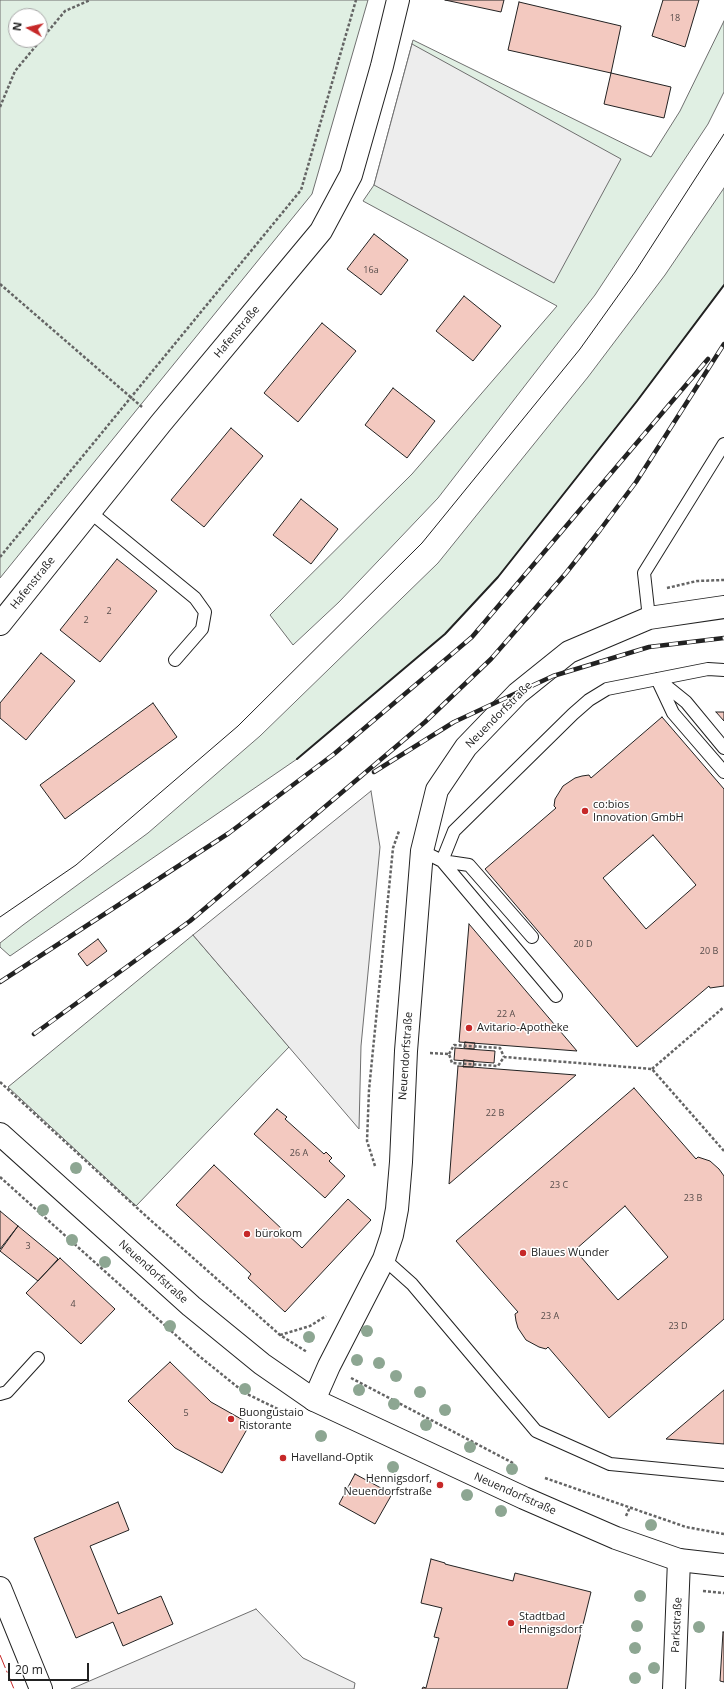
<!DOCTYPE html>
<html>
<head>
<meta charset="utf-8">
<style>
	body { margin:0 }
	#map { position:relative; width:724px; height:1689px; overflow:hidden; background:#fff; font-family:"Open Sans",sans-serif }
	canvas { display:block }
	.north { position:absolute; left:8px; top:8px; width:40px; height:40px; box-sizing:border-box; background:#fff; border:1px solid #a7a7a7; border-radius:50%; rotate:278deg; font-size:11px; font-weight:700; line-height:16px; text-align:center; color:#222 }
	.north::after { content:''; display:block; margin:auto; width:14px; height:18px; background:#c62828; clip-path:polygon(50% 0,100% 100%,50% 72%,0 100%) }
	.scale { position:absolute; left:8px; top:1663px; width:81px; height:18px; box-sizing:border-box; border:2px solid #222; border-top:0; padding-left:5px; font-size:12px; line-height:14px; white-space:nowrap; color:#222; -webkit-text-stroke:3px #fff; paint-order:stroke }
</style>
</head>
<body>
<div id="map">
<canvas width="724" height="1689"></canvas>
<div class="north">N</div>
<div class="scale">20 m</div>
</div>
<script>
const c = document.querySelector('canvas').getContext('2d');
c.lineJoin = 'round';
function paint(path, color) {
  c.fillStyle = color;
  c.fill(path, 'evenodd');
}
function shape(rows) {
  const path = new Path2D();
  for (const r of rows) {
    path.moveTo(r[0], r[1]);
    for (let i = 2; i < r.length; i += 2) path.lineTo(r[i], r[i + 1]);
  }
  return path;
}
function strokePath(path, color, width, dash) {
  c.strokeStyle = color;
  c.lineWidth = width;
  c.lineCap = dash ? 'butt' : 'round';
  c.setLineDash(dash || []);
  c.stroke(path);
}
function write(font, color, halo, rows, align = 'center') {
  c.font = font + ' "Open Sans",sans-serif';
  c.lineWidth = 3;
  c.setLineDash([]);
  c.textBaseline = 'middle';
  c.strokeStyle = halo;
  c.fillStyle = color;
  for (const [text, x, y, turn = 0] of rows) {
    c.save();
    c.translate(x, y);
    c.rotate((+turn || 0) * Math.PI / 180);
    c.textAlign = isNaN(turn) ? turn : align;
    if (halo) c.strokeText(text, 0, 0);
    c.fillText(text, 0, 0);
    c.restore();
  }
}
const green = shape([
	[0,0,368,0,312,194,0,578,0,0],
	[16,16,40,16,40,40,16,40,16,16],
	[724,21,724,92,708,124,595,295,438,498,339,602,293,645,270,615,412,474,557,306,363,201,374,185,413,40,651,157,680,111,724,21],
	[724,188,724,285,637,401,498,577,445,634,297,759,10,956,0,947,0,943,23,925,148,833,260,736,438,563,588,377,665,275,724,188],
	[193,935,289,1047,136,1206,8,1087,193,935]
]);
const parking = shape([
	[412,44,621,159,554,283,374,185,412,44],
	[371,791,380,847,361,1046,359,1129,193,935,371,791],
	[256,1609,303,1658,355,1683,354,1689,71,1689,256,1609]
]);
const building = shape([
	[445,0,504,0,501,12,445,0],
	[663,0,699,0,685,47,652,36,663,0],
	[519,2,621,26,611,73,508,50,519,2],
	[611,73,671,87,664,118,604,104,611,73],
	[374,234,408,260,381,295,347,269,374,234],
	[464,296,501,326,473,361,436,331,464,296],
	[322,323,356,351,298,422,264,393,322,323],
	[393,388,435,421,407,458,365,425,393,388],
	[231,428,263,456,204,527,171,500,231,428],
	[301,499,338,529,311,564,273,535,301,499],
	[117,559,157,591,100,662,60,630,117,559],
	[41,653,75,681,26,740,0,718,0,703,41,653],
	[153,703,177,737,65,819,40,785,153,703],
	[716,712,724,712,724,721,716,712],
	[662,717,724,789,724,986,710,988,709,986,637,1047,485,869,556,808,554,806,555,799,563,786,575,778,582,776,589,775,591,778,662,717],
	[653,835,696,885,646,929,603,878,653,835],
	[469,924,577,1051,459,1042,469,924],
	[98,939,107,951,87,966,78,954,98,939],
	[465,1042,475,1043,474,1049,464,1048,465,1042],
	[455,1048,495,1051,494,1063,454,1060,455,1048],
	[464,1060,474,1061,473,1067,463,1067,464,1060],
	[458,1066,576,1075,449,1184,458,1066],
	[634,1088,696,1159,698,1157,710,1161,719,1169,724,1176,724,1319,609,1418,548,1347,546,1349,539,1347,526,1340,518,1328,516,1321,515,1314,518,1312,456,1241,634,1088],
	[625,1206,668,1257,618,1300,575,1250,625,1206],
	[277,1109,287,1117,285,1119,324,1154,326,1152,332,1158,329,1161,345,1176,325,1198,254,1134,277,1109],
	[214,1165,302,1248,348,1199,371,1220,285,1312,248,1278,251,1274,176,1205,214,1165],
	[0,1211,18,1226,0,1249,0,1211],
	[18,1226,58,1259,38,1281,0,1251,18,1226],
	[60,1258,115,1309,81,1344,26,1293,60,1258],
	[170,1362,211,1402,250,1424,222,1473,175,1448,128,1401,170,1362],
	[724,1390,724,1444,666,1439,724,1390],
	[355,1474,392,1494,375,1524,339,1504,355,1474],
	[118,1502,129,1530,90,1546,118,1614,161,1596,173,1624,123,1646,113,1622,76,1638,34,1538,118,1502],
	[431,1559,445,1563,445,1564,513,1581,515,1573,591,1592,567,1689,422,1689,423,1687,426,1688,439,1638,434,1637,442,1608,421,1603,431,1559],
	[723,1632,724,1632,724,1682,720,1681,723,1632]
]);
const path = shape([
	[0,107,15,71,65,11,90,0],
	[0,284,142,407],
	[0,557,301,190,356,0],
	[667,588,697,581,724,580],
	[430,1053,449,1054,452,1063,498,1066,504,1057,652,1069,724,1151],
	[449,1054,454,1045,500,1048,504,1057],
	[652,1069,724,1007],
	[0,1082,147,1217,280,1335,307,1352],
	[375,1166,367,1141,369,1090,393,848,399,831],
	[0,1177,199,1356,245,1393,286,1413],
	[280,1335,310,1326,326,1316],
	[351,1378,513,1463],
	[545,1478,686,1527,724,1534],
	[626,1516,630,1507],
	[703,1591,724,1593]
]);
const lane = shape([
	[90,512,195,598,205,612,202,629,175,660],
	[649,618,644,573,724,444],
	[657,679,673,713,724,772],
	[660,681,686,702,724,748],
	[422,851,442,861,454,831,573,714,589,700,607,689,708,669,724,670],
	[442,861,556,996],
	[442,861,469,865,532,937],
	[384,1259,412,1284,536,1431,610,1464,724,1475],
	[0,1394,7,1392,38,1358]
]);
const street = shape([
	[0,624,161,423,321,231,351,175,382,66,398,0],
	[314,1400,329,1366,384,1259,392,1235,397,1209,401,1162,406,1051,422,851,437,790,466,747,518,693,569,652,649,618,724,607],
	[0,1588,41,1689],
	[674,1689,679,1560]
]);
const secondary = shape([
	[0,1134,191,1306,262,1364,314,1400,524,1498,616,1538,679,1560,724,1565]
]);
const tram = shape([
	[0,917,76,865,238,726,422,543,580,349,635,272,724,134]
]);
const rail = shape([
	[374,772,454,722,553,676,649,647,724,638],
	[0,982,229,833,334,754,472,637,708,359],
	[34,1034,190,921,425,722,491,659,566,573,600,530,636,482,724,344]
]);
const wall = shape([
	[297,759,445,634,498,577,637,401,724,285]
]);
const power = shape([
	[0,1655,14,1689]
]);
const trees = [
	[76,1168],
	[43,1210],
	[72,1240],
	[105,1262],
	[170,1326],
	[367,1331],
	[309,1337],
	[357,1360],
	[379,1363],
	[396,1376],
	[245,1389],
	[359,1390],
	[420,1392],
	[394,1404],
	[445,1410],
	[426,1425],
	[321,1436],
	[470,1447],
	[393,1467],
	[512,1469],
	[467,1495],
	[501,1511],
	[651,1525],
	[640,1596],
	[637,1626],
	[699,1627],
	[635,1648],
	[654,1668],
	[635,1678]
];
const markers = [
	[585,811,4,"#c62828"],
	[469,1028,4,"#c62828"],
	[247,1234,4,"#c62828"],
	[523,1253,4,"#c62828"],
	[231,1419,4,"#c62828"],
	[283,1458,4,"#c62828"],
	[440,1485,4,"#c62828"],
	[511,1623,4,"#c62828"]
];
const numberNames = [
	["18",675,18],
	["16a",371,270],
	["2",109,611],
	["2",86,620],
	["20 D",583,944],
	["20 B",709,951],
	["22 A",506,1014],
	["22 B",495,1113],
	["26 A",299,1153],
	["23 C",559,1185],
	["23 B",693,1198],
	["3",28,1246],
	["4",73,1304],
	["23 A",550,1316],
	["23 D",678,1326],
	["5",186,1413]
];
const streetNames = [
	["Hafenstraße",237,332,-50],
	["Hafenstraße",33,583,-51],
	["Neuendorfstraße",499,715,-45],
	["Neuendorfstraße",406,1056,-86],
	["Neuendorfstraße",153,1272,42],
	["Neuendorfstraße",515,1494,24],
	["Parkstraße",677,1625,-87]
];
const poiNames = [
	["co:bios",593,805],
	["Innovation GmbH",593,818],
	["Avitario-Apotheke",477,1028],
	["bürokom",255,1234],
	["Blaues Wunder",531,1253],
	["Buongustaio",239,1413],
	["Ristorante",239,1426],
	["Havelland-Optik",291,1458],
	["Hennigsdorf,",432,1479,"right"],
	["Neuendorfstraße",432,1492,"right"],
	["Stadtbad",519,1617],
	["Hennigsdorf",519,1630]
];
paint(green, '#e0efe3');
strokePath(green, '#6f6f6f', 1);
paint(parking, '#ededed');
strokePath(parking, '#6f6f6f', 1);
paint(building, '#f3c9c0');
strokePath(building, '#222', 1);
strokePath(lane, '#222', 14);
strokePath(street, '#222', 24);
strokePath(secondary, '#222', 24);
strokePath(path, '#646464', 2.5, [3, 2]);
strokePath(lane, '#fff', 12);
strokePath(street, '#fff', 22);
strokePath(secondary, '#fff', 22);
strokePath(tram, '#222', 1);
strokePath(rail, '#222', 4.5);
strokePath(rail, '#fff', 3, [9]);
strokePath(wall, '#222', 2);
strokePath(power, '#c62828', 1, [14, 3, 2, 3]);
c.fillStyle = '#8da692';
for (const [x, y] of trees) {
  c.beginPath();
  c.arc(x, y, 6, 0, 2 * Math.PI);
  c.fill();
}
for (const [x, y, r, color] of markers) {
  const dot = new Path2D();
  dot.arc(x, y, r, 0, 2 * Math.PI);
  c.fillStyle = color;
  c.fill(dot);
  strokePath(dot, '#fff', 1.5);
}
write('9px', '#564c4a', null, numberNames);
write('11px', '#222', '#fff', streetNames);
write('11px', '#222', '#fff', poiNames, 'left');
</script>
</body>
</html>
